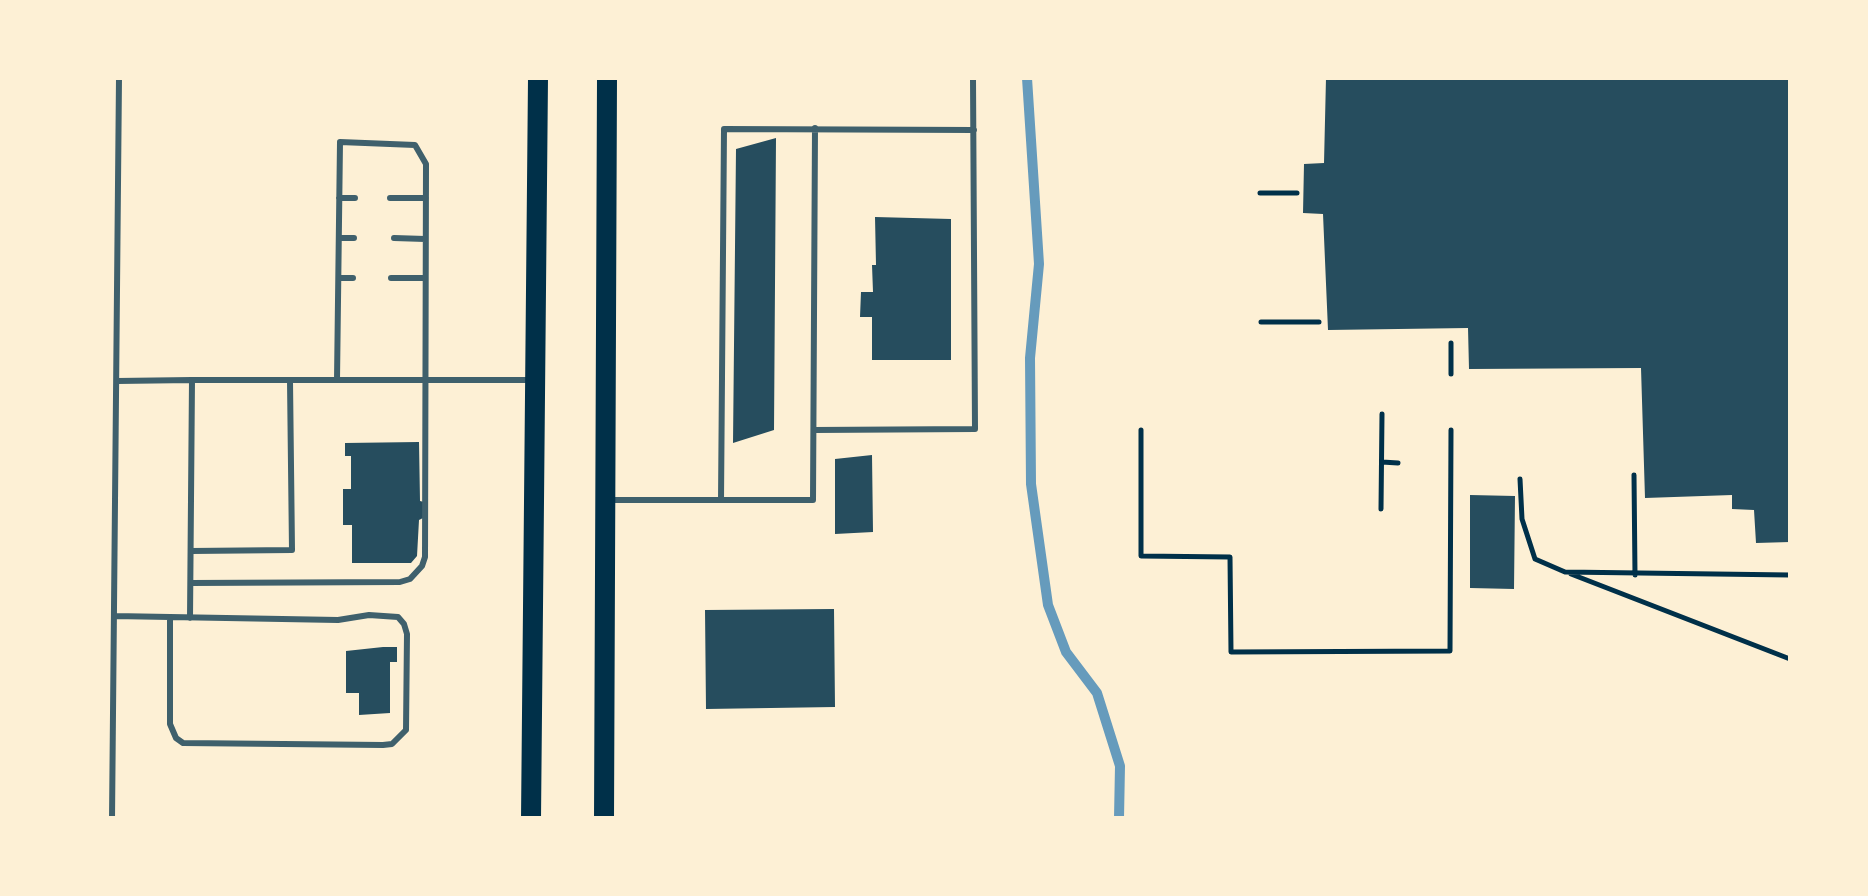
<!DOCTYPE html>
<html>
<head>
<meta charset="utf-8">
<style>
	body { margin:0 }
	#map { position:relative; width:1868px; height:896px; overflow:hidden; background:#fdf0d5; font-family:"PT Sans Narrow",sans-serif }
	canvas { display:block }
	.frame { position:absolute; inset:0; border:80px solid #fdf0d5; pointer-events:none }
</style>
</head>
<body>
<div id="map">
<canvas width="1868" height="896"></canvas>
<div class="frame"></div>
</div>
<script>
const c = document.querySelector('canvas').getContext('2d');
c.lineJoin = 'round';
function shape(rows) {
  const path = new Path2D();
  for (const r of rows) {
    path.moveTo(r[0], r[1]);
    for (let i = 2; i < r.length; i += 2) path.lineTo(r[i], r[i + 1]);
  }
  return path;
}
function strokePath(path, color, width, dash) {
  c.strokeStyle = color;
  c.lineWidth = width;
  c.lineCap = dash ? 'butt' : 'round';
  c.setLineDash(dash || []);
  c.stroke(path);
}
function paint(path, color) {
  c.fillStyle = color;
  c.fill(path, 'evenodd');
}
const stream = shape([
	[1027,78,1039,264,1030,358,1031,484,1048,605,1066,652,1097,693,1120,766,1119,818]
]);
const building = shape([
	[1326,78,1790,78,1790,542,1756,543,1754,510,1732,509,1732,495,1645,498,1641,368,1469,369,1468,328,1328,330,1323,214,1303,213,1304,164,1324,163],
	[776,138,774,430,733,443,736,149],
	[875,217,951,219,951,360,872,360,872,317,860,317,861,292,873,292,872,265,876,265],
	[419,442,420,501,424,502,423,518,419,520,417,556,411,563,352,563,352,525,343,525,343,489,351,489,351,456,345,456,345,443],
	[872,455,873,532,835,534,835,459],
	[1470,495,1515,496,1514,589,1470,588],
	[834,609,835,707,706,709,705,610],
	[383,647,397,647,397,662,390,662,390,713,359,715,359,693,346,693,346,651]
]);
const path = shape([
	[1260,193,1297,193],
	[1261,322,1319,322],
	[1451,343,1451,374],
	[1141,430,1141,556,1230,557,1231,652,1450,651,1451,430],
	[1382,462,1398,463],
	[1634,475,1635,575],
	[1520,479,1522,519,1535,559,1565,572,1790,575],
	[1381,509,1382,414],
	[1571,574,1790,659]
]);
const service = shape([
	[339,198,355,198],
	[390,198,426,198],
	[339,238,354,238],
	[394,238,425,239],
	[339,278,353,278],
	[391,278,425,278],
	[192,380,531,380],
	[117,381,192,380,190,618],
	[814,430,975,429,973,78],
	[608,500,813,500,815,128],
	[721,500,724,129,974,130],
	[191,551,292,550,290,381],
	[191,583,400,582,410,579,422,566,425,557,426,164,415,145,340,142,337,380],
	[114,616,338,620,369,615,398,617,404,624,407,634,406,730,392,744,383,745,183,743,176,738,170,724,170,617],
	[112,818,119,78]
]);
const primary = shape([
	[531,818,538,78],
	[604,818,607,78]
]);
strokePath(stream, '#669bbc', 10);
paint(building, '#264d5e');
strokePath(path, '#003049', 5);
strokePath(service, '#3f606c', 6);
strokePath(primary, '#003049', 20);
</script>
</body>
</html>
